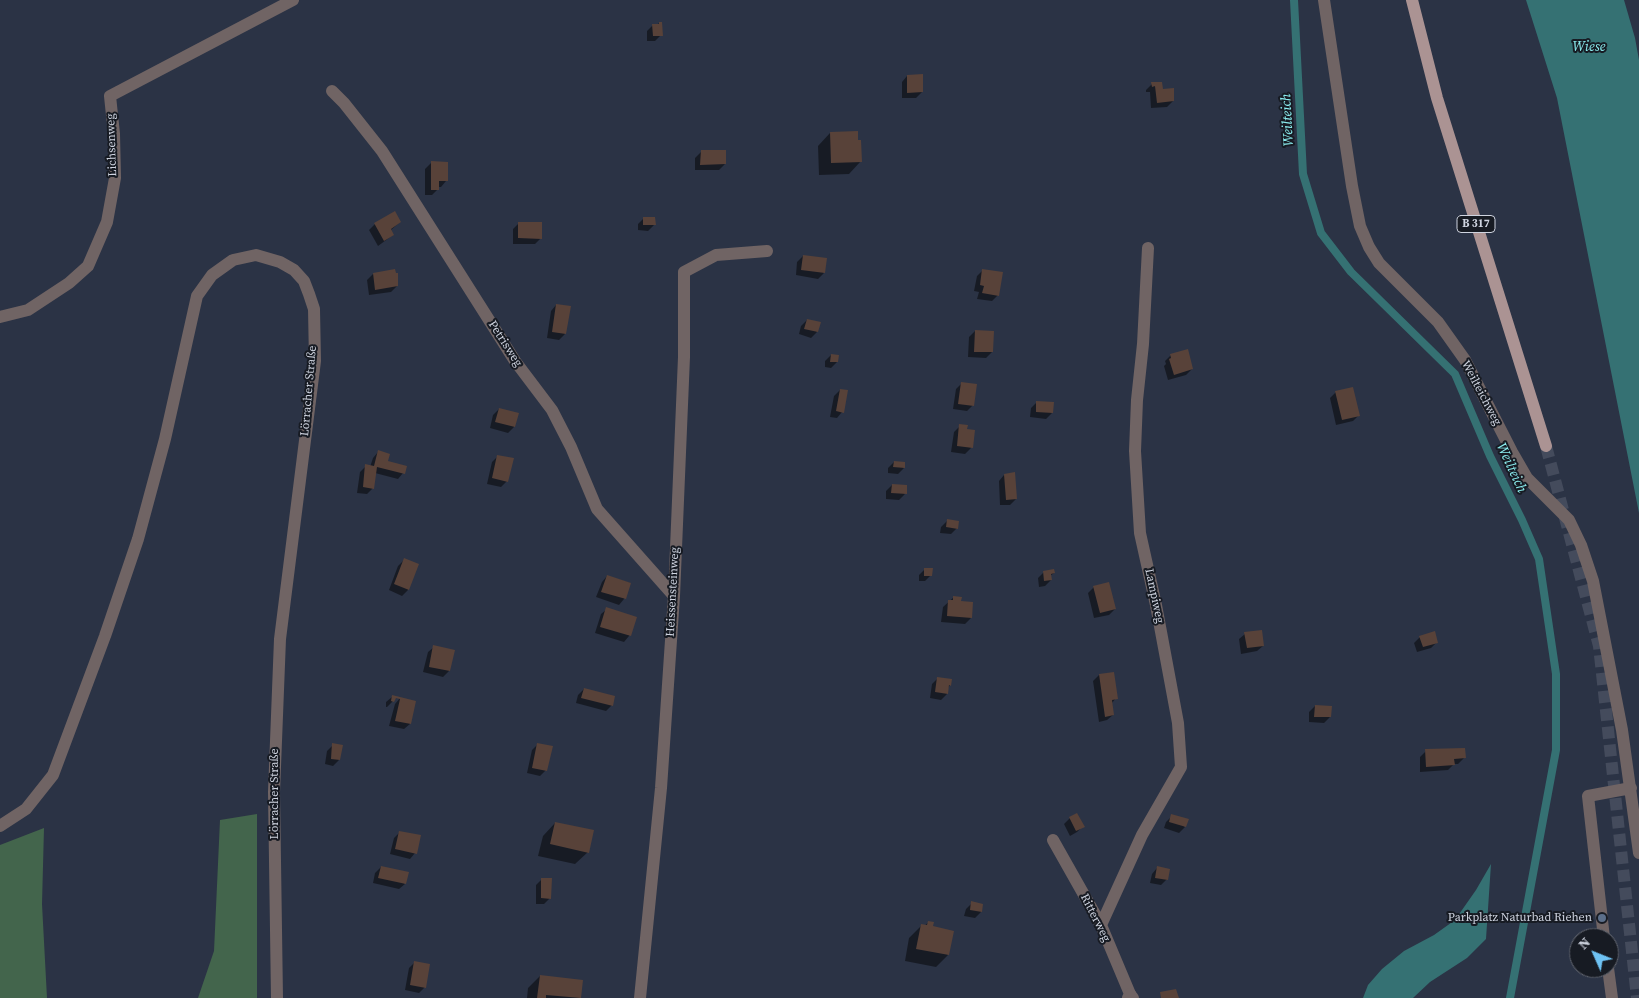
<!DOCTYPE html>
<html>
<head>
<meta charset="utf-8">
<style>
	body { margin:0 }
	#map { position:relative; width:1639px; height:998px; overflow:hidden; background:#2b3345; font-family:"Source Serif 4",serif }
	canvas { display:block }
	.north { position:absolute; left:1569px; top:928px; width:50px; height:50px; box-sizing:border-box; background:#171b23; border:1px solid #61656f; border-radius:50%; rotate:314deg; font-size:14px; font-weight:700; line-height:20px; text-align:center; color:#cfd4e0 }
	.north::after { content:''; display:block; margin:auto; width:18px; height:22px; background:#6ec2f3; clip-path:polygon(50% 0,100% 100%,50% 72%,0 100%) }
</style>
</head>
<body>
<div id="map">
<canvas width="1639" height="998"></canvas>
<div class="north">N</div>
</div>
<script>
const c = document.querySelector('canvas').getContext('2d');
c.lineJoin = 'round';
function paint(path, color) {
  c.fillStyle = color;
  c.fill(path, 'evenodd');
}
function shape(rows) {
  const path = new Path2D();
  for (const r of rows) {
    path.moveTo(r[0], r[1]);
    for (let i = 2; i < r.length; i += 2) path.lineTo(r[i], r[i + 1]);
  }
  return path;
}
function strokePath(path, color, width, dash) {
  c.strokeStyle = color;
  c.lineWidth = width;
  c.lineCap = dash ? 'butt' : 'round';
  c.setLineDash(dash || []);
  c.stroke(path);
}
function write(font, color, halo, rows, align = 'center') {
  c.font = font + ' "Source Serif 4",serif';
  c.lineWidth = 4;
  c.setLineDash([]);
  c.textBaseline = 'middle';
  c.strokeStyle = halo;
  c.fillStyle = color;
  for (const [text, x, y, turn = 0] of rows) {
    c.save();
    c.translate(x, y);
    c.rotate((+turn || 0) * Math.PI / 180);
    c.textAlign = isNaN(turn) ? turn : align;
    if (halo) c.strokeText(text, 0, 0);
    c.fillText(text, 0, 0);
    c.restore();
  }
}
const green = shape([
	[257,814,257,998,198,998,214,951,220,820],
	[44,828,42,904,47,998,0,998,0,845]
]);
const water = shape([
	[1526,0,1624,0,1635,38,1639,60,1639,513,1557,98],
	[1491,864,1486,939,1467,958,1430,982,1413,998,1363,998,1368,985,1382,969,1404,951,1434,935,1455,920,1476,890]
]);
const shadow = shape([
	[659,23,661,35,655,41,647,41,647,31,653,25,657,25],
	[907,76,922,92,916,98,902,98,902,82],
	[1152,84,1173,101,1167,107,1151,108,1150,92,1146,92,1146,90],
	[830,133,861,161,849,174,819,175,818,146],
	[701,152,725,164,719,170,695,170,695,158],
	[431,163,446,181,441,187,438,187,438,189,432,195,425,195,425,169],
	[644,218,654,225,648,231,638,230,638,224],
	[400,222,391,230,393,235,378,246,369,230,375,224],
	[519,223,541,238,535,244,513,244,513,229],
	[803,256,824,273,818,279,796,275,797,262],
	[983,270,998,295,992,301,977,299,979,292,974,291,977,276],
	[373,274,397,286,391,292,369,295,367,280],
	[556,305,565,334,559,340,547,338,551,311],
	[807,320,817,332,811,338,799,334,801,326],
	[975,331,992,352,986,358,968,357,969,337],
	[831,355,837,362,831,368,825,367,825,361],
	[1171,355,1192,369,1186,375,1168,380,1164,366,1166,364,1165,361],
	[962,383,973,405,967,411,953,409,956,389],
	[840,390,842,412,837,418,830,417,834,396],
	[1336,392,1359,415,1353,421,1336,425,1330,398],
	[1037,402,1052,413,1046,419,1030,417,1031,408],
	[499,409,517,414,514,427,508,433,490,428,493,415],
	[960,426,971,448,965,454,951,452,954,432],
	[378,452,386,462,403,473,398,479,375,473,373,488,367,494,357,493,360,472,366,466,370,467,373,458],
	[498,456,507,481,501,487,487,484,492,462],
	[894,462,904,468,898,474,888,473,888,468],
	[1004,475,1016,499,1010,505,1000,505,999,481],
	[892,485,905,494,899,500,886,499,886,491],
	[947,521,957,528,951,534,940,533,941,527],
	[404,560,417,565,408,590,402,596,389,590,398,566],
	[925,569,931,575,925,581,919,581,919,575],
	[1044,572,1054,573,1050,576,1051,580,1045,586,1039,587,1038,578],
	[607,576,630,583,624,599,619,605,596,597,602,582],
	[1094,587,1115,609,1109,615,1094,618,1088,593],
	[954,597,971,618,965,624,941,622,943,607],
	[607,609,635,617,629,636,624,642,595,633,601,614],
	[1245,634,1263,646,1257,651,1241,654,1239,639],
	[1420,637,1437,642,1431,648,1417,652,1414,643],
	[434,647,453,651,449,671,443,677,423,672,428,652],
	[1113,673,1116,698,1112,703,1113,715,1107,720,1099,722,1093,681,1099,675],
	[938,678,950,685,948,688,947,694,941,700,930,698,932,684],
	[584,689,612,705,606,711,576,703,578,695],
	[392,697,393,701,387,707,386,707,386,702],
	[400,698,410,724,404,729,389,726,395,704],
	[1315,706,1330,717,1324,723,1309,722,1309,712],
	[538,744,546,770,540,776,527,773,532,750],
	[333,745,339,760,333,766,325,764,327,751],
	[1426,751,1464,758,1458,764,1454,764,1448,770,1420,772,1420,757],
	[1172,816,1185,827,1179,833,1164,828,1166,822],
	[1070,818,1083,826,1077,832,1070,836,1064,824],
	[555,823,588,852,575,864,538,856,543,836],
	[400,832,415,853,410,859,390,854,394,838],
	[381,867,405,884,399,889,373,883,375,873],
	[1157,868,1167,879,1161,885,1150,883,1152,874],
	[542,879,550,898,544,904,536,904,536,885],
	[972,903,982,905,981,912,975,918,964,916,966,909],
	[929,922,948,955,936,967,905,961,909,938,921,926,924,926],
	[415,962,425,987,419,993,405,990,409,968],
	[540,976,582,981,580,998,527,998,528,988]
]);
const stream = shape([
	[1294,0,1303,174,1321,233,1351,272,1455,374,1490,456,1522,520,1539,559,1556,674,1556,750,1510,998]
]);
const building = shape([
	[659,22,662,22,663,36,653,36,652,24,659,24],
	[923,74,923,92,907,93,907,75],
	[1151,82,1162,82,1163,89,1174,88,1174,101,1157,103,1155,86,1152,87],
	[858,131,858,140,861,140,862,162,831,163,830,132],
	[701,150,726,150,726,164,700,165],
	[431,161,448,162,448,181,439,181,439,190,431,190],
	[395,211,401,222,391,229,394,235,384,241,374,223],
	[643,217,655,217,656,225,643,225],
	[518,222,542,222,542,239,518,238],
	[803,255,827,258,825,273,801,270],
	[395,269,396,273,398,273,398,286,375,290,373,273],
	[982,269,1003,272,999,296,982,293,984,286,980,285],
	[556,304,571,306,566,334,552,332],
	[807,319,821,322,818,332,804,329],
	[975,330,994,331,993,352,974,352],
	[1188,349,1193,369,1174,375,1169,359,1171,358,1170,354],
	[831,354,839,355,838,362,830,362],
	[961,382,977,384,974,406,958,404],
	[1353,387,1360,416,1342,420,1335,391],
	[840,389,848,390,844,413,836,411],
	[1036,401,1054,402,1053,413,1036,412],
	[499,408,519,413,515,427,495,422],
	[959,424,968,425,967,429,975,430,973,448,957,446],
	[378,450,390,454,388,461,407,466,405,474,377,467,374,489,363,487,365,464,374,466],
	[497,455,514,458,508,482,492,478],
	[894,461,905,462,905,468,893,467],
	[1015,472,1017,499,1006,500,1004,474],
	[892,484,907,485,907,494,891,493],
	[947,519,959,521,958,529,946,527],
	[404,558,419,564,409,590,394,584],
	[924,568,933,568,932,576,924,576],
	[1054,569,1055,573,1051,574,1052,580,1044,581,1043,571],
	[607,575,631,583,626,599,601,592],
	[1109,582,1116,609,1100,613,1093,586],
	[953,596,962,597,961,601,973,602,972,618,947,616,948,600,953,600],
	[606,607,637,617,631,636,600,627],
	[1262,630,1264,646,1247,648,1244,632],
	[1435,631,1438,643,1423,647,1419,636],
	[433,645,455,650,450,671,429,667],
	[1114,672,1118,699,1112,700,1114,715,1105,717,1099,674],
	[937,677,952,679,951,686,949,685,948,694,935,692],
	[584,688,615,696,613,706,581,698],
	[392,695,416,701,411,724,395,721,400,699,396,698,394,702,391,701],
	[1315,705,1332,706,1331,717,1314,717],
	[332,743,343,745,340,760,331,759],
	[537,743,553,746,547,771,532,768],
	[1465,748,1466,758,1454,759,1455,765,1426,767,1425,749],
	[1077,813,1085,827,1076,831,1069,817],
	[1171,814,1189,819,1186,827,1169,822],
	[555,822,594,830,589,853,550,844],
	[399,831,421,835,417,854,395,849],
	[381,866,409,872,406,884,378,878],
	[1157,866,1170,869,1168,880,1155,878],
	[541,878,552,878,551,899,541,898],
	[971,901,983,904,982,912,970,910],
	[928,921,934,922,933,926,954,931,949,955,916,949,921,924,927,925],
	[414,961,430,964,426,988,410,985],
	[540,975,583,980,581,998,546,995,546,998,537,998],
	[1176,989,1179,998,1161,998,1160,992]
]);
const primaryTunnel = shape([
	[1546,446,1599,646,1637,998]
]);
const service = shape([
	[1324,0,1352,186,1360,226,1369,247,1379,263,1438,322,1465,360,1512,452,1527,478,1569,520,1581,545,1593,581,1622,730,1639,853],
	[332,91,344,103,382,151,515,361,552,410,571,447,597,509,674,596],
	[0,317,28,310,69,283,88,266,107,222,115,178,114,134,110,96,293,0],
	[1053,840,1101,925,1130,994,1128,998],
	[1101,925,1142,835,1181,767,1178,723,1156,605,1140,533,1135,451,1137,400,1143,344,1148,248],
	[1604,938,1588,796,1631,788],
	[1608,968,1612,998],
	[640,998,661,788,674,596,684,357,684,272,716,255,767,251]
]);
const minor = shape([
	[0,826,26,809,53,775,105,636,138,539,165,439,197,296,212,275,233,260,256,255,280,262,294,270,304,281,309,294,314,309,315,361,280,639,274,792,277,998],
	[1130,994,1133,998]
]);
const primary = shape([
	[1412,0,1437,98,1546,446]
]);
const markers = [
	[1602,918,5,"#5c6f8a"]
];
const shields = [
	[1476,224,38]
];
const shieldNames = [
	["B 317",1476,224]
];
const streetNames = [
	["Lichsenweg",112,145,-92],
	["Petrisweg",505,344,57],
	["Lörracher Straße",309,391,-85],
	["Weilteichweg",1481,393,62],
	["Heissensteinweg",673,592,-87],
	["Lampiweg",1154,596,78],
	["Lörracher Straße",275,794,-90],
	["Ritterweg",1095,918,63]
];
const poiNames = [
	["Parkplatz Naturbad Riehen",1592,918]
];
const waterNames = [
	["Wiese",1589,47],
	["Weilteich",1288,120,-93],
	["Weilteich",1511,468,65]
];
paint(green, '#43654c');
paint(water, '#357173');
paint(shadow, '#0007');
strokePath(stream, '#357173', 8);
paint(building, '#584239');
strokePath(primaryTunnel, '#444b5c', 12, [12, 6]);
strokePath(service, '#706464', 12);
strokePath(minor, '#706464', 12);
strokePath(primary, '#ab9393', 12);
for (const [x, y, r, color] of markers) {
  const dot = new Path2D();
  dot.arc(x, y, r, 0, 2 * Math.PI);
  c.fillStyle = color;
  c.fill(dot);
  strokePath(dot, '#171b23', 2);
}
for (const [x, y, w] of shields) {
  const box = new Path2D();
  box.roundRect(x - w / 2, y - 8.5, w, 17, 4);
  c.fillStyle = '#171b23';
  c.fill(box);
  strokePath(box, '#cfd4e0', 1);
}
write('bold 11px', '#cfd4e0', null, shieldNames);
write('12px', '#cfd4e0', '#171b23', streetNames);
write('12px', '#cfd4e0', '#171b23', poiNames, 'right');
write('italic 14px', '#8bedef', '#171b23', waterNames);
</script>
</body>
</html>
